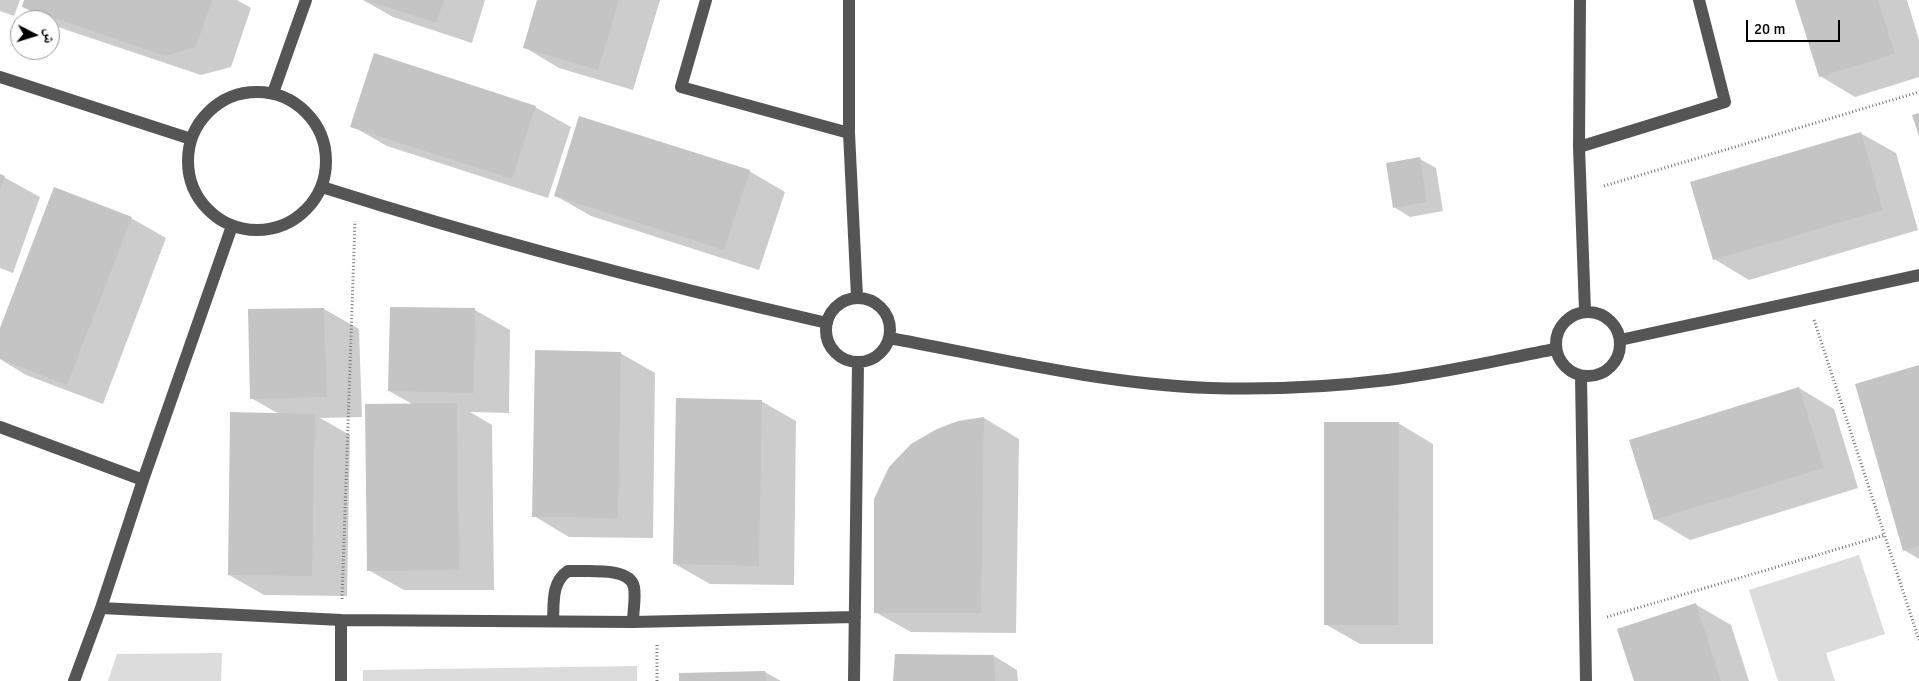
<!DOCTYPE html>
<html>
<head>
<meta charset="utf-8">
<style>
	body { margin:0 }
	#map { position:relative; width:1919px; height:681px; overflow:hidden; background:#fff; font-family:Signika,"Noto Naskh Arabic",sans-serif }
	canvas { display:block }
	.north { position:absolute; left:10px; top:10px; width:50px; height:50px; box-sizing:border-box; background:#fff; border:1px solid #999; border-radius:50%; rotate:95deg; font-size:14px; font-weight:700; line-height:20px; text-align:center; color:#000 }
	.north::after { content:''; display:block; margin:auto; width:18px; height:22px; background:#000; clip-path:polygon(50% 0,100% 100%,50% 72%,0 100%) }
	.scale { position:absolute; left:1746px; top:20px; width:94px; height:22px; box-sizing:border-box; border:2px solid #000; border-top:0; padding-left:6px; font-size:15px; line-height:18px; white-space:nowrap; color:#000; -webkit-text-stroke:4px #fff; paint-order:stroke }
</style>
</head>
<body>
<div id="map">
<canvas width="1919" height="681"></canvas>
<div class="north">ش</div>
<div class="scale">20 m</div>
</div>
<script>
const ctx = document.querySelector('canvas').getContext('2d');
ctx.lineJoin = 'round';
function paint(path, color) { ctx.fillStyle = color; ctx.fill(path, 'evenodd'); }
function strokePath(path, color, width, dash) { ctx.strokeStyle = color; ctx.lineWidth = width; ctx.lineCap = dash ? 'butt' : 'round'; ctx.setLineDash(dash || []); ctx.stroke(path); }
paint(new Path2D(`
	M1859,555l26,79 -59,19 9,28h-57l-29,-91z
	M222,653l-1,28h-113l9,-27z
	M637,666v15h-274v-11z`), '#dcdcdc');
paint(new Path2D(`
	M0,0h20l-6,16 -14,-5z
	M25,0h212l14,8 -20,59 -30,8 -143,-48 -8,-5v-2h-4l-23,-13z
	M363,0h122l-13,43 -79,-26z
	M538,0h122l-27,90 -74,-22 -35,-21z
	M1797,0h110l12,40v37l-64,20 -35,-21z
	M535,107l36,20 -23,71 -161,-52 -35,-20z
	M1860,133l36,20 22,77 -169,50 -35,-21z
	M1420,159l16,9 7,43 -33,6 -16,-10z
	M749,171l36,21 -26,78 -168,-54 -35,-20z
	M0,175l40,22 -27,76 -13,-5z
	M131,218l35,20 -63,166 -77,-29 -26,-16v-28z
	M324,309l35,20 3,88 -42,1 30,17 -3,161 -83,-1 -35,-20 50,-161 -28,-16z
	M475,310l35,20 -1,83 -39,-1 22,13 2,165h-90l-36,-20 46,-165 -25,-14z
	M620,353l35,20 -2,165 -84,-1 -35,-21z
	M1919,367v192l-15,-9z
	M1799,388l35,21 24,79 -168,52 -35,-21z
	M761,401l35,20 -2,164 -84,-1 -35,-20z
	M984,418l35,21 -3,194 -105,-1 -36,-20z
	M1398,423l35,21v200h-73l-35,-20z
	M1695,604l36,21 18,56h-114z
	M994,656l23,14 1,11h-124z
	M765,672l16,9h-101v-7z`), '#0003');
paint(new Path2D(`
	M24,0h188l-16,47 -31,9 -143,-49z
	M365,0h79l-8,23z
	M537,0h82l-21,70 -75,-22z
	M1795,0h83l17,54 -76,23z
	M374,53l162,53 -24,73 -162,-52z
	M1919,113v23l-7,-21z
	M579,116l171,54 -26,80 -170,-54z
	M1861,132l22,78 -170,50 -23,-78z
	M1420,157l7,45 -34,6 -7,-45z
	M0,174l5,2 -5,14z
	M54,187l78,30 -65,168 -67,-26v-31z
	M390,307l85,1 -1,85 -86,-2z
	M324,308l3,89 -77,2 -2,-90z
	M535,350l86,2 -3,166 -86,-1z
	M1919,365v181l-16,5 -48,-167z
	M1799,387l25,81 -170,52 -25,-80z
	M676,398l86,2 -3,166 -86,-2z
	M457,403l2,167 -92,1 -2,-167z
	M230,412l85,2 -3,162 -84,-1z
	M984,417l-3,196h-107v-114l15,-32 22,-23 26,-15 21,-8z
	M1324,422h75l-1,203h-74z
	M1696,603l25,78h-87l-17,-52z
	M895,654l99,1 1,26h-102z
	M765,671l1,10h-87v-8z`), '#c4c4c4');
strokePath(new Path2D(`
	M1604,186l315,-94
	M1814,320l105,320
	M342,599l13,-378
	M1607,617l278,-82
	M657,681v-37`), '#777', 3, [1, 2.5]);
strokePath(new Path2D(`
	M706,0l-25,87 168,46
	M849,0v133l8,164
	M1580,0l-1,147 6,164
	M0,77l191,62
	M188 161a69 69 0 1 1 138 0a69 69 0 1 1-138 0Z
	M273,93l33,-93
	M1579,147l146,-45 -26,-102
	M322,187c166,53 334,97 505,136
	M826 330a32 32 0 1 1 64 0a32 32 0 1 1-64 0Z
	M1556 344a32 32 0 1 1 64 0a32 32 0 1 1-64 0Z
	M890,338c106,20 212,46 320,50 59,2 119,-1 178,-8 56,-7 111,-20 167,-31
	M1620,340l299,-65
	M1581,376l5,305
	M0,427l143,53
	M101,608l240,12 292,2 222,-5
	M553,621c1,-17 -2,-39 15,-50 17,1 62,-5 66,16 2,11 -1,24 -1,35
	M74,681l27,-73 42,-128 89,-254
	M341,681v-61
	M854,681l4,-318`), '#555', 12);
</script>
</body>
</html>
